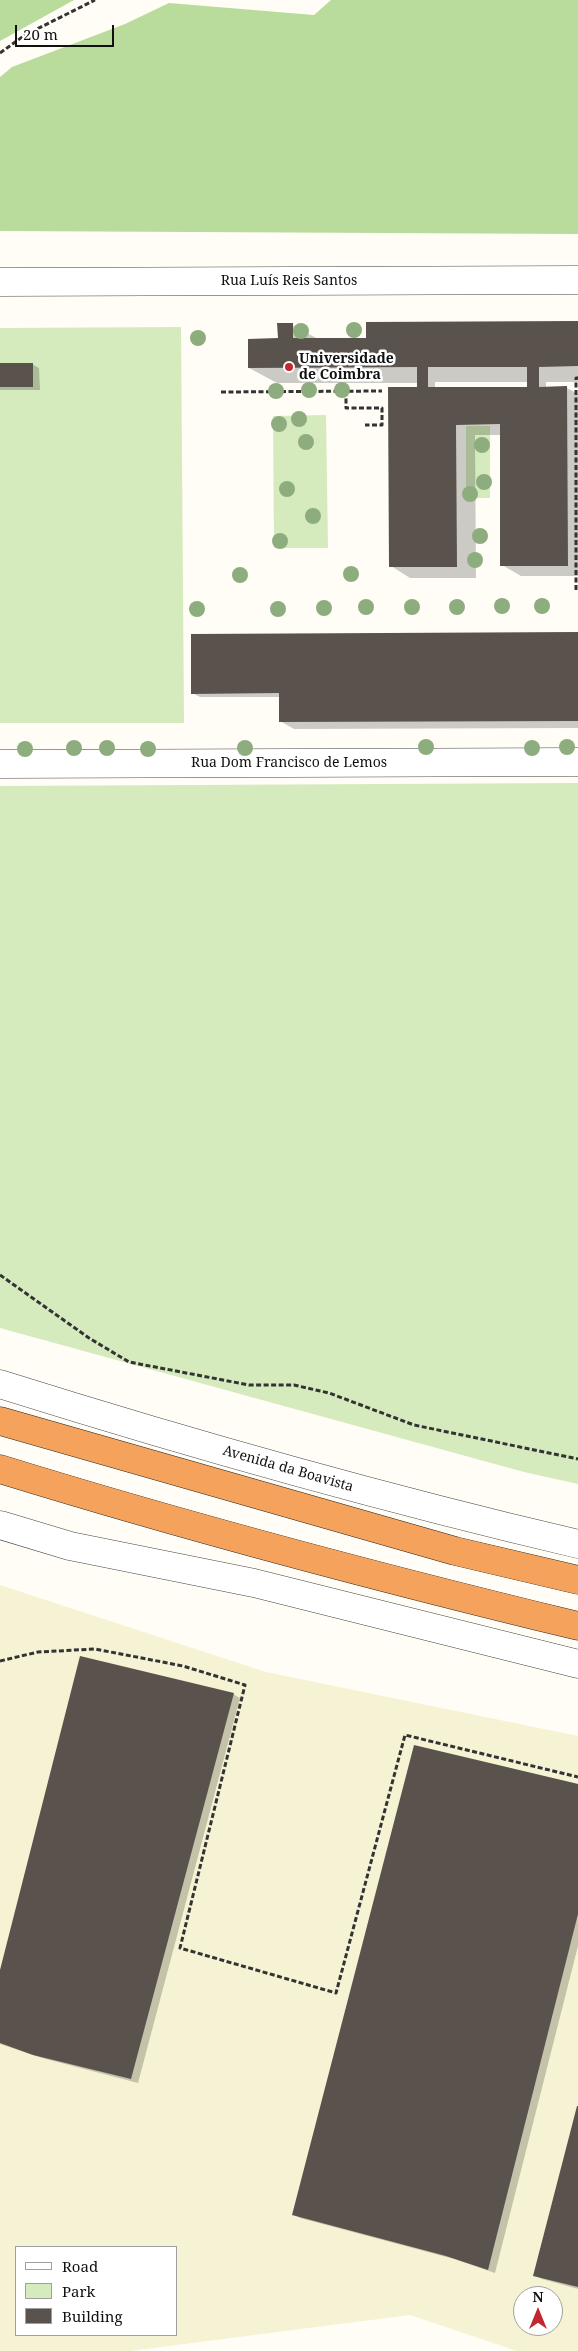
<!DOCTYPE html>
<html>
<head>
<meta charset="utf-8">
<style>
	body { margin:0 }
	#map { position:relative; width:578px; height:2351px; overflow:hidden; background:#fffdf5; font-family:"Noto Serif",serif }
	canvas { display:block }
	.legend { position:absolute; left:15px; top:2246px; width:162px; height:90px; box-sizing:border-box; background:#fff; border:1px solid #a0a0a0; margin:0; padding:6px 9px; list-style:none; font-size:15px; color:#111 }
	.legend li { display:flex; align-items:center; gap:10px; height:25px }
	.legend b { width:25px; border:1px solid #a0a0a0 }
	.north { position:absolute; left:513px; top:2286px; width:50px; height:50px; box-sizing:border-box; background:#fff; border:1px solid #a0a0a0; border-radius:50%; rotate:0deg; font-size:14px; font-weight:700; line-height:20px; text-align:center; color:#111 }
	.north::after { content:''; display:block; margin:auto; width:18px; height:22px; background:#c4262e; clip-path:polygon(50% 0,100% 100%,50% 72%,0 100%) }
	.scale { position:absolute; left:15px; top:25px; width:99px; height:22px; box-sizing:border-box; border:2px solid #111; border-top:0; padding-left:6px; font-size:15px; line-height:18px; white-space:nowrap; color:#111; -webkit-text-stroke:4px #fff; paint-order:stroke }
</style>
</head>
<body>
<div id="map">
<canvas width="578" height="2351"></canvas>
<ul class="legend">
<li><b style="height:6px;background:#fff"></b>Road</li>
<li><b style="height:14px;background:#d5ebbd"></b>Park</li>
<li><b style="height:14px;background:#5a524d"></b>Building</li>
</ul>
<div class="north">N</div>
<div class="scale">20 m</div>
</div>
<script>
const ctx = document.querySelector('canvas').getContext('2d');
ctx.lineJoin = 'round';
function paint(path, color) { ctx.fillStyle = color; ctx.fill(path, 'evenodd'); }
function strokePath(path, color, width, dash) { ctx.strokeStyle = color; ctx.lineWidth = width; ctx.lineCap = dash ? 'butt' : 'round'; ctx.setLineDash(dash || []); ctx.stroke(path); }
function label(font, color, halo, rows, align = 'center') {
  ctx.font = font + ' "Noto Serif",serif'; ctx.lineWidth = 5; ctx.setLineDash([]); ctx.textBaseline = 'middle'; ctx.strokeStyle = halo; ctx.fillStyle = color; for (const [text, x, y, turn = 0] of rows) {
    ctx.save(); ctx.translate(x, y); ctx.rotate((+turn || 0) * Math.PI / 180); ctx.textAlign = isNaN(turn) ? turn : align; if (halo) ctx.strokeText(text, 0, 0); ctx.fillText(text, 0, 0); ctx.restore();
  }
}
paint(new Path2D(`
	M0,1585l266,87 312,64v615h-61l-107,-36 -280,36h-130zM16,2247h160v88h-160zM523,2296h30v30h-30z`), '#f6f3d4');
paint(new Path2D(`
	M181,327l3,396h-184v-395z
	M326,415l2,133h-54l-1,-132z
	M466,426h24v72h-24z
	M578,783v701l-54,-12 -524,-144v-542z`), '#d5ebbd');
paint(new Path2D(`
	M0,0h74l-74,41z
	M331,0h247v234l-578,-3v-154l12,-10 113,-43 44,-21 145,12z`), '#b9dc9c');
paint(new Path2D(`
	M578,322v60h-32v6h21l11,6v182h-57l-19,-11 -1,-130h-26l1,143h-66l-19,-12 27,-183h-141l-28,-15 43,-43 26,14h50zM435,382h94v6h-94z
	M0,364h32l7,4 1,22h-40z
	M578,633v95l-284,1 -14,-8v-24h-80l-8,-4z
	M233,1694l7,4 -102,385 -96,-25 -42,-14v-69z
	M415,1746l163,38v162l-83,327 -41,-14 -154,-41 -7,-4z
	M578,2108v181l-36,-10 -8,-4z`), '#0003');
paint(new Path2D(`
	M578,321v45l-39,1v20l28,-1 1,180h-68v-142l-44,1 1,142h-68l-1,-180h29v-20l-169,1v-29l30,-1 -1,-15h16v15h73v-16zM428,367h99v20h-99z
	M0,363h33v24h-33z
	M578,632v89l-299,1v-29l-88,1v-60z
	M80,1656l154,37 -103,386 -98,-24 -33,-12v-73z
	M414,1745l164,39v130l-90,356 -42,-14 -154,-41z
	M577,2106h1v181l-45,-11z`), '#5a524d');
const minor = new Path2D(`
	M0,282l578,-2
	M0,764l578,-2
	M0,1384c191,60 383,114 578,160
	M0,1525l70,21 184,37 324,81`);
const highway = new Path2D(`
	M0,1421l455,130 123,29
	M0,1469c191,59 384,110 578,157`);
strokePath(minor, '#444', 29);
strokePath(highway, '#222', 29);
strokePath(new Path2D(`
	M0,53l25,-18 70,-35
	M346,391v17h36v17h-17
	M221,392l161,-1
	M576,590v-212h2
	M0,1275l89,63 40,24 120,23h45l35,8 85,32 164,34
	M0,1661l38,-9 57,-3 88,17 62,19 -65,263 156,45 69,-258 173,42`), '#333', 3, [5, 2.5]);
strokePath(minor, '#fff', 28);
strokePath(highway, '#f5a25d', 28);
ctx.fillStyle = '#8dad7f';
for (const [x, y] of [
	[354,330],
	[301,331],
	[198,338],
	[309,390],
	[342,390],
	[276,391],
	[299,419],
	[279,424],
	[306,442],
	[482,445],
	[484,482],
	[287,489],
	[470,494],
	[313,516],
	[480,536],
	[280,541],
	[475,560],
	[351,574],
	[240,575],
	[502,606],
	[542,606],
	[366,607],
	[412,607],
	[457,607],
	[324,608],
	[197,609],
	[278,609],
	[426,747],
	[567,747],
	[74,748],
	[107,748],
	[245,748],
	[532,748],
	[25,749],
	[148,749]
]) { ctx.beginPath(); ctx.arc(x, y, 8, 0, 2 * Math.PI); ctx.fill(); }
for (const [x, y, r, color] of [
	[289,367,5,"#c4262e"]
]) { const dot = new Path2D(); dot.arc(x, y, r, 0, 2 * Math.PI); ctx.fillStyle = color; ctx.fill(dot); strokePath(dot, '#fff', 2); }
label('14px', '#111', '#fff', [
	["Rua Luís Reis Santos",289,281],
	["Rua Dom Francisco de Lemos",289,763],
	["Avenida da Boavista",288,1469,16]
]);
label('bold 14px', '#111', '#fff', [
	["Universidade",299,359],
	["de Coimbra",299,375]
], 'left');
</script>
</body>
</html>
